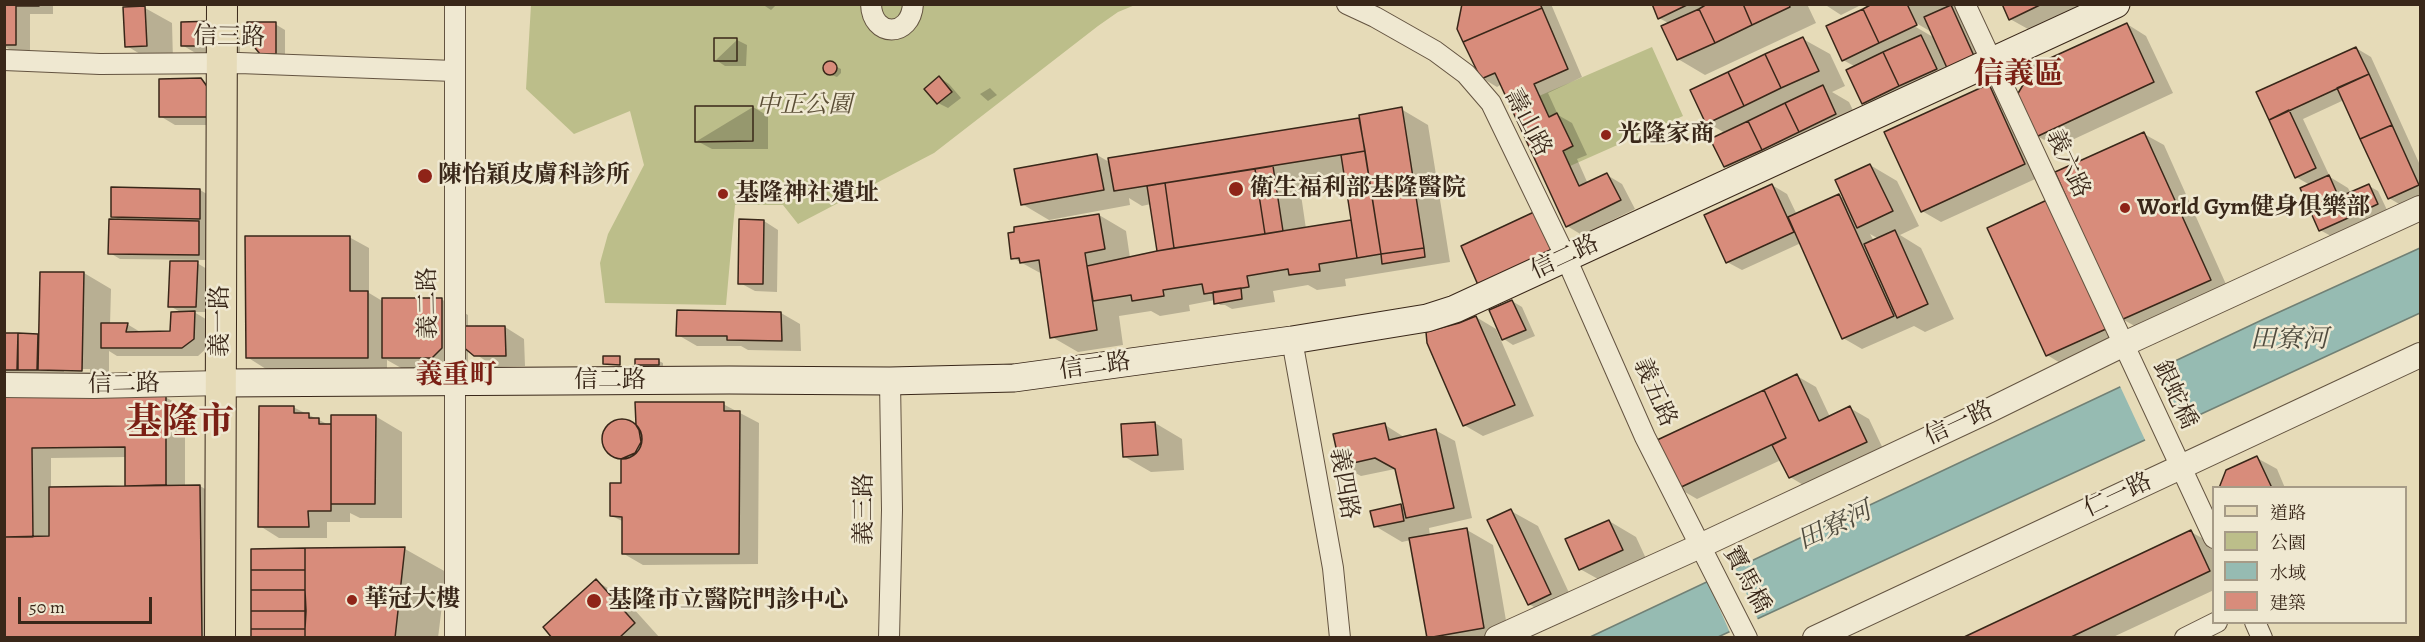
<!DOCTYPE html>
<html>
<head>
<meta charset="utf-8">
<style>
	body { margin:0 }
	#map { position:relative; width:2425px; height:642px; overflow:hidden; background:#e6dbb8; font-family:Alegreya,"Noto Serif TC",serif }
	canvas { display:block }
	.frame { position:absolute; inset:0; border:6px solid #392719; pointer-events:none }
	.legend { position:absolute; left:2212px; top:486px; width:195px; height:138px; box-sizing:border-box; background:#efe8d1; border:2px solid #a69b87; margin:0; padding:8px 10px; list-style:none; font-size:18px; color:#392719 }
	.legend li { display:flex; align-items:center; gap:12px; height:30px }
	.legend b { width:30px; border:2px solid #a69b87 }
	.scale { position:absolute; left:18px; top:597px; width:134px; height:27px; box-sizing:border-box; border:3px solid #392719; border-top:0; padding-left:8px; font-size:18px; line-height:21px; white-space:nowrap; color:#392719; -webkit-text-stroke:4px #efe8d1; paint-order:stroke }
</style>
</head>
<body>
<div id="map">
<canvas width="2425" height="642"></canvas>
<div class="frame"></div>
<ul class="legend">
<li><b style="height:8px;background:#e6dbb8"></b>道路</li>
<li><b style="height:16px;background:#bcbe8a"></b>公園</li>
<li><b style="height:16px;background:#96bbb2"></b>水域</li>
<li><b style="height:16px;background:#d88c7b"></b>建築</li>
</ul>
<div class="scale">50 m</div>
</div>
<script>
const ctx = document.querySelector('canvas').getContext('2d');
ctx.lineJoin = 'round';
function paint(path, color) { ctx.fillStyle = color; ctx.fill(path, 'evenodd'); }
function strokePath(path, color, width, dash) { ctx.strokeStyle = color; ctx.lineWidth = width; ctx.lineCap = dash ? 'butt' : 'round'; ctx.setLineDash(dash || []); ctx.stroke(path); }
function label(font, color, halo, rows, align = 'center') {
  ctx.font = font + ' Alegreya,"Noto Serif TC",serif'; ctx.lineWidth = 5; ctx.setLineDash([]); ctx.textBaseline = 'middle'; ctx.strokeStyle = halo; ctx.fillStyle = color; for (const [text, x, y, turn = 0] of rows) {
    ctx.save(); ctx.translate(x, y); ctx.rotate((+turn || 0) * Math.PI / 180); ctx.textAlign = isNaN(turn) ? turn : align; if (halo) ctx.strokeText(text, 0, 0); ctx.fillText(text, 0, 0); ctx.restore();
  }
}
paint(new Path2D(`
	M531,5h604l-17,7 -20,14 -164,127 -136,71 -15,-19h-48l-9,100 -121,-2 -5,-40 8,-29 36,-69 -14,-54 -56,23 -48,-45z
	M1652,47l31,69 -113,50 -31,-70z`), '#bcbe8a');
const water = new Path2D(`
	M2420,248v65l-702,324 -130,1 676,-319z`);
paint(water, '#96bbb2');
strokePath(water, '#718075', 1.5);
paint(new Path2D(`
	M2155,367l27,58 -36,17 -27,-58z
	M1734,566l25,56 -28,13 -24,-55z`), '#e6dbb8');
paint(new Path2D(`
	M4,4h49v10h-23v39h-14l-12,-7z
	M762,4h15l-6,6z
	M1464,4h87l31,73 -34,16 10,22 14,8 15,32 -10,4 11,25 19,-9 15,9 13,25 -53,26 -15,-9 -65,-142 -5,3 -15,-9z
	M1653,4h154l9,19 -111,52 -27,-16 -15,-32 7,-3 -11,-6z
	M1824,4h39l-22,11z
	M1876,4h93l31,67 -110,48 -27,-16 -7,-36 -13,-7zM1911,20l22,13v4l-24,-14z
	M2003,4h97l-63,30 -27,-15z
	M145,8l27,15 1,38 -20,1 -26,-16z
	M213,23l27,15v17l-31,6 -27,-16z
	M275,24l10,6v28h-14l-10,-6z
	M2127,24l19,12 27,57 -116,54 -20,-11z
	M1803,39l27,15 15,32 -13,6 17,10 13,27 -110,53 -27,-16v-33l-17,-10z
	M737,40l10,5 -1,21h-21l-9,-6z
	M2356,48l15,9 49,108v34l-16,8 -15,-9 -45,-98 -41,19 27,58 18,11 3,6 18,-8 9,5 9,19 -24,11 3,8 -26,12 -20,-11 -10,-45 -14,-8 -38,-84z
	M829,63l12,6v4l-4,4 -8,-3 -4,-4z
	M940,78l9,6 12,14 -13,10 -10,-5z
	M201,80l15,9 9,36h-50l-15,-9z
	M1989,86l19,11 36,78 -103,47 -19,-11z
	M990,88l7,7 -9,6 -8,-7z
	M753,107l15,9v33h-56l-15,-8z
	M1401,109l27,16 22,137 -105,17 1,7 -29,4 -9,-5 -35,6 2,11 -7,1 -36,6 -7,-4h-5l-5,-5 -26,5 1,6 -30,5 -9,-5 -32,5 4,29 -45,7 -26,-15 -10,-63 -29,-16 86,-43 27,16 4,27 29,-6 -8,-48 -9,2 -13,-8 1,7 -81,15 -27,-16 75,-49 14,8 -1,-3 251,-41zM1345,173l8,48 -47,8 -7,-48z
	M2144,134l20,11 65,146 -87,39 -20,-11z
	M1870,165l27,16 22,45 -19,9 21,13 33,71 -29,13 -11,-6 -52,23 -19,-11 -42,-95 -59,27 -15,-8 45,-77 15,9 10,21 42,-19 6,3zM1870,234l9,5 -5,2z
	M113,189l87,1 34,20 -26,50 -88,-1 -10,-6 11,-32 -9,-5z
	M764,221l14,9 -1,62 -22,-1 -15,-8z
	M1989,228l135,112 -57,27 -20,-12z
	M349,237l20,11v45l15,9 57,-3 27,16v13l37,-1 19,12 1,27 -30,1 -27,-18v15l-9,9h-49l-23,-13v8l-121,1 -19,-12z
	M197,263l10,6 -1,43h-12l15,9 -1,26 -10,9h-81l-8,-5v34l-105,-11v-39l36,2 44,-64 27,16 -1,36 17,-1 15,9h29l11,-20 -12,-7zM64,369h26v3h-26z
	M1512,301l10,6 13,29 -22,9 -9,-6z
	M781,313l19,11 1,27 -53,-1 -7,-4h-44l-19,-11z
	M1476,317l20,12 38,87 -51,20 -19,-11 -4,-100z
	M659,361l4,2v4h-22l-5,-3z
	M1797,376l19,11 14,30 20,-9 19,11 16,34 -75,36 -20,-12 -9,-17 -84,39 -19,-11z
	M165,397l20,11v79l15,-1 19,11 2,141h-217v-240zM126,457v30l-75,1v-30z
	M723,404l36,19 -1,141 -115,1 -19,-11v-32l-12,-6 11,-31v-27l-12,-4 -7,-9 2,-15 8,-8 11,-1 12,6z
	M293,407l36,18 46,-9 27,16v86h-42l-10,-5v9h-23v16h-48l-19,-12z
	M1155,423l27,16 2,31 -33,2 -26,-15 -2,-31z
	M1385,425l19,12 31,-7 20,11 17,77 -43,10 1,8 37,-6 26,15 16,93 -81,-1 -17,-97 -9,2 -27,-16 26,-20 5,3 -11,-40 -34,7 -20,-11z
	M2257,458l20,11 8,19h-64z
	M1511,511l27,15 39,84 -21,10 -27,-16z
	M1609,521l27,16 13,28 -42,19 -27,-15z
	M2191,532l20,11 3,6v41l-103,48h-145z
	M405,549l41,23 -8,66h-185l-1,-88z
	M596,581l27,16 37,41h-106z`), '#0003');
const building = new Path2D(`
	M4,4h35v2h-23v39h-12z
	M1462,4h78l2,4 -79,34 -6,-13z
	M1652,4h37l-31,15z
	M1707,4h36l9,21 -37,18 -16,-34z
	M1743,4h46l1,3 -38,18z
	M1872,4h35l10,21 -38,18 -16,-34z
	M2002,4h40l-33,16z
	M1951,5l23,51 -27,12 -23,-51z
	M145,6l2,40 -22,1 -2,-40z
	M1542,8l26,61 -34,15 15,33 8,-4 16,33 -10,5 16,35 28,-13 14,27 -55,27 -71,-154 -14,6 -18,-37z
	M1699,9l16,34 -38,17 -16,-34z
	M1863,9l16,34 -37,18 -16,-35z
	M214,21v18l-7,7h-26v-24z
	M247,22h29v32h-16l-13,-16z
	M2127,23l27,59 -118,55 -19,-42 18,-30z
	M1921,35l16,34 -38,17 -16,-34z
	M1803,37l16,34 -38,17 -16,-34z
	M714,38h23v23h-23z
	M714,38h23v23h-23z
	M2356,47l13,27 -100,46 -13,-28z
	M1883,52l16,34 -37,18 -16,-34z
	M1765,54l16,34 -37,18 -16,-34z
	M823 68a7 7 0 1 1 14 0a7 7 0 1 1-14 0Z
	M1728,72l16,34 -38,18 -16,-34z
	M2369,74l23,51 -32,14 -23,-51z
	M939,76l13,16 -15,12 -13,-15z
	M201,78l10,14v25h-52v-38z
	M1989,84l36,80 -104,48 -37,-80z
	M1823,85l13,29 -37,18 -14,-29z
	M1785,103l14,29 -37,18 -14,-29z
	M695,106h58v35l-58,1z
	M695,106h58v35l-58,1z
	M1402,107l22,141 -43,6 -22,-139z
	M2289,110l27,58 -21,10 -26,-58z
	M1359,118l6,33 -251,40 -6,-33z
	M1748,121l14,29 -38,17 -14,-28z
	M2392,125l27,60 -31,14 -28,-60z
	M2144,132l67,148 -90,40 -66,-148z
	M1365,151l16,103 -24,4 -16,-103z
	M1097,154l7,36 -83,15 -7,-36z
	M1870,164l23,47 -36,17 -22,-48z
	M1273,166l10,65 -18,3 -10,-65z
	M1255,169l10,65 -91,14 -9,-65z
	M2329,175l19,43 -29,13 -19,-43z
	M1165,183l9,65 -17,3 -10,-65z
	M1772,184l22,48 -68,31 -22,-48z
	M2369,184l9,20 -30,14 -9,-21z
	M111,187l89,2v30l-89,-2z
	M1839,194l55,122 -52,23 -54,-122z
	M2047,200l59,129 -60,27 -59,-128z
	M1534,212l18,40 -74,33 -17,-39z
	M1099,214l6,35 -20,4 12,77 -47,8 -11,-78 -19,3 -1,-5 -8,1 -3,-26 6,-1v-5z
	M109,219l90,2v34l-91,-1z
	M739,219l25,1 -1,64h-25z
	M1351,220l6,38 -38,6 1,7 -31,4 -1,-6 -41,7 2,11 -45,7 -2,-10 -39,6 1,6 -32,5 -1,-6 -38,6 -6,-35 70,-15z
	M1895,230l33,74 -31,14 -33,-74z
	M245,236h105v55h18v67h-122z
	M1424,248l1,9 -43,7 -1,-10z
	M170,261h28l-2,46h-28z
	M40,272h44l-2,99 -44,-1z
	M1241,288l1,11 -28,5 -1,-12z
	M382,298h60v50l-10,10h-50z
	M1512,300l14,30 -24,10 -13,-30z
	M677,310l104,2 1,29 -55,-1v-4h-51z
	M195,311l-1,28 -12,9h-81v-25h27l-2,9 44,-1 1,-19z
	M1476,316l39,89 -52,21 -36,-83 -1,-11 33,-9z
	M462,326h43l1,30h-32l-12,-10z
	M4,333h14l-1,37h-13z
	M18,333l20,1 -1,36h-19z
	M603,356h17v9l-17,-1z
	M635,359h24v6h-24z
	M1797,374l22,47 31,-15 17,36 -78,36 -17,-33 14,-7 -22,-48z
	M1764,390l22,48 -109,51 -22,-48z
	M166,395v90l-41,1v-39l-93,1 1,89h-29v-140z
	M635,402h89v9h16l-1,143h-117v-37l-12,-1v-33h11v-24l14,-6 6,-11 -2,-12 -3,-5z
	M259,406h35v7h15v5h10v6h12v87h-23l1,16h-51z
	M331,415h45l-1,89h-44z
	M602 439a20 20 0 1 1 40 0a20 20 0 1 1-40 0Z
	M1155,422l3,33 -35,2 -2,-33z
	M1385,423l4,17 47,-11 18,79 -48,10 -11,-49 -20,-11 -35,8 -7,-32z
	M2257,456l15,32h-53l7,-18z
	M200,485l2,152 -198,1v-101l45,-1v-49z
	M1401,504l3,17 -30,6 -4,-16z
	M1511,509l40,85 -23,11 -41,-85z
	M1609,520l14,30 -44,20 -14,-31z
	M1467,528l17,100 -57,10 -18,-100z
	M2191,530l19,41 -141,67h-107z
	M405,547l-10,91h-90v-90z
	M305,548v22h-54v-21z
	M251,570h54v20h-54z
	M596,579l39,44 -16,15h-67l-9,-11z
	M251,590h54l1,21h-55z
	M251,611h55l-1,18h-54z
	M251,629h54v9h-54z`);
paint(building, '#d88c7b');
strokePath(building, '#392719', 1.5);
const minor = new Path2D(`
	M455,4v634
	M871,4c1,34 40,34 42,0
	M1347,4l28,13 60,34 31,23 25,29 75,155 79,179 102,201
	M1965,4l249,534
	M4,60l96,4 139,-1 215,8
	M1292,340l41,228 7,70
	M2255,622l7,16
	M889,638l3,-128 -2,-129
	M2185,638l32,-16`);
const tertiary = new Path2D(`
	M4,385l90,1 127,-3
	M1497,638l203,-92 288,-135 134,-66 298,-137
	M1815,638l605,-283`);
const secondary = new Path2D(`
	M221,383l508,-3 161,1 124,-3 278,-38 135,-22 28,-9 661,-305`);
const primary = new Path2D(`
	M220,638l2,-634`);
strokePath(minor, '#645441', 22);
strokePath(tertiary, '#645441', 26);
strokePath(secondary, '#392719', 29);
strokePath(primary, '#392719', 32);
strokePath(minor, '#efe8d1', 20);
strokePath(tertiary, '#efe8d1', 24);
strokePath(secondary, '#efe8d1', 27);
strokePath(primary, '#e6dbb8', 30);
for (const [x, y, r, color] of [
	[1606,135,6,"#8f2418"],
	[425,176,8,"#8f2418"],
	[1236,189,8,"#8f2418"],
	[723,194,6,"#8f2418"],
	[2125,208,6,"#8f2418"],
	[352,600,6,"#8f2418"],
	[594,601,8,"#8f2418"]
]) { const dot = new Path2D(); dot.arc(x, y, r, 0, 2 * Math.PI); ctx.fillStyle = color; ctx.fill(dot); strokePath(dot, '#efe8d1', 2); }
label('24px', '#392719', '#efe8d1', [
	["信三路",229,38,1],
	["壽山路",1527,123,62],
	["義六路",2067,164,65],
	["信二路",1565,258,-25],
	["義二路",429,303,-91],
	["義一路",221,321,-90],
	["信二路",1095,367,-8],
	["信二路",610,381],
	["信二路",124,385,-1],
	["義五路",1654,393,66],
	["銀蛇橋",2174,395,65],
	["信一路",1959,424,-25],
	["義四路",1343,484,80],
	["仁一路",2118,496,-25],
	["義三路",865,509,-90],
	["寶馬橋",1746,580,62]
]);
label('italic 24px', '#5a4d35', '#efe8d1', [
	["中正公園",804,106]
]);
label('bold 24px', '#392719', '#efe8d1', [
	["光隆家商",1618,135],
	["陳怡穎皮膚科診所",438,176],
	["衛生福利部基隆醫院",1250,189],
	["基隆神社遺址",735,194],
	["World Gym健身俱樂部",2137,208],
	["華冠大樓",364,600],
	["基隆市立醫院門診中心",608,601]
], 'left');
label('italic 26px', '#504c3f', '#efe8d1', [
	["田寮河",2289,341],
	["田寮河",1835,527,-25]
]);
label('bold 27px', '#7a1f14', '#efe8d1', [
	["義重町",456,376]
]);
label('bold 30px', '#7a1f14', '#efe8d1', [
	["信義區",2019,76]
]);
label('bold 36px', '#7a1f14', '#efe8d1', [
	["基隆市",180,424]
]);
</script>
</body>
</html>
